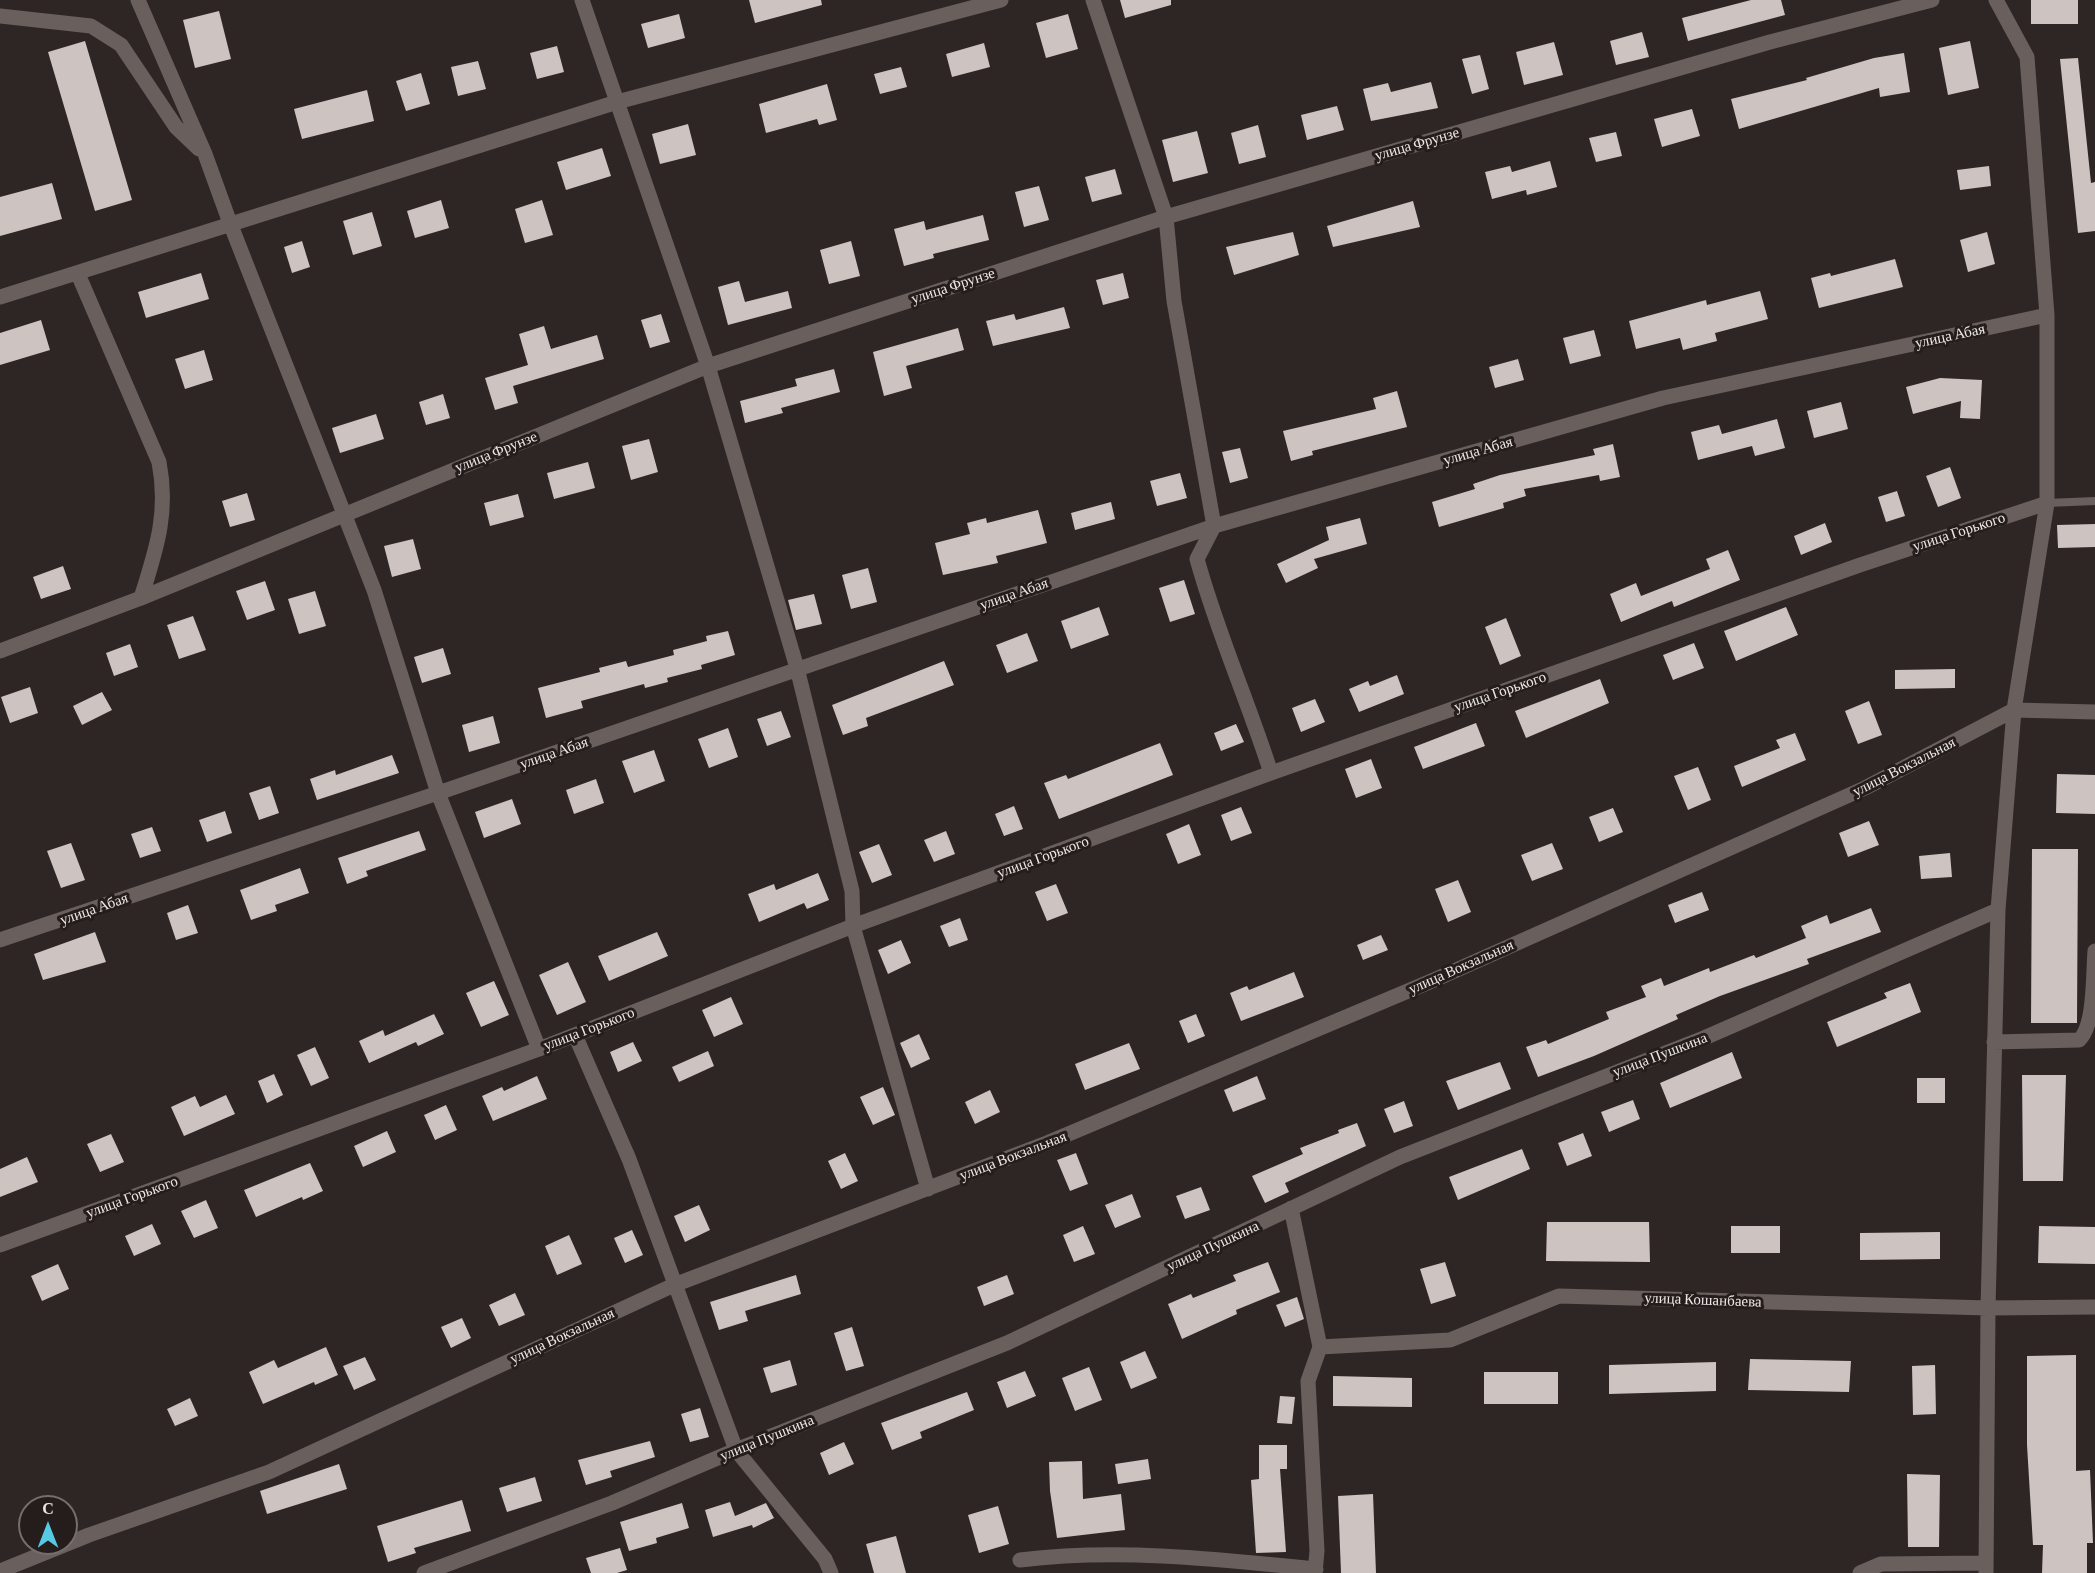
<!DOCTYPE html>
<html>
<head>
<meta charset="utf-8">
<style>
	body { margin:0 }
	#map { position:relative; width:2095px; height:1573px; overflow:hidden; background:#2e2625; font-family:"Crimson Pro",serif }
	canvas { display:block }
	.north { position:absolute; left:18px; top:1495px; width:60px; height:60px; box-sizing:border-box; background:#241d1b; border:2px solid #746e6c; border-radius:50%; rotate:0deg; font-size:16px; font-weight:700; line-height:24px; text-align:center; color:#ece7e6 }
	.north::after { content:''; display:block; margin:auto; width:21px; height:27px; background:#58c9e4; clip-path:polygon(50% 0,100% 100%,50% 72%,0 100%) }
</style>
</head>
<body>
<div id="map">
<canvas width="2095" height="1573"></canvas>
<div class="north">С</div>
</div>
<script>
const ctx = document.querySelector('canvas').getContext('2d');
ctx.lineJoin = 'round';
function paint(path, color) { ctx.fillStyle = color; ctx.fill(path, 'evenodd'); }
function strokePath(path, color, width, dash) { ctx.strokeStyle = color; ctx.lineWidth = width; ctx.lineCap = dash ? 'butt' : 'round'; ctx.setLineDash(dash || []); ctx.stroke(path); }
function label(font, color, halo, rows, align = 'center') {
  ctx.font = font + ' "Crimson Pro",serif'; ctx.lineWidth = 6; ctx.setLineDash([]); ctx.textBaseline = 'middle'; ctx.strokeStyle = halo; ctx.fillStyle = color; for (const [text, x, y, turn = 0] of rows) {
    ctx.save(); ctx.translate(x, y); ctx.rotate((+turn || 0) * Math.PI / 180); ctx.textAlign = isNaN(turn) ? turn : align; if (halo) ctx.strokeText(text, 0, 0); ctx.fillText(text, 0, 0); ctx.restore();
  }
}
paint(new Path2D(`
	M749,0h72l1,5 -67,18z
	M1120,0h51v5l-46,13z
	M1751,0h30l4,15 -97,26 -6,-23z
	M2031,0h47v24h-47z
	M219,11l12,48 -36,9 -12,-48z
	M679,14l6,24 -37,10 -7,-24z
	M1068,14l10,35 -32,9 -10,-35z
	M1642,32l7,25 -33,8 -6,-24z
	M85,41l47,159 -37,11 -47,-159z
	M1970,41l9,47 -31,7 -9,-47z
	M1554,42l9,33 -39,10 -8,-33z
	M984,43l6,24 -38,10 -6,-23z
	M557,46l7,26 -27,7 -7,-26z
	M1904,53l6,39 -30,5 -1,-9 -140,41 -8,-30 76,-19 -1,-2 68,-20z
	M1480,55l9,34 -17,5 -10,-35z
	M2078,58l13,125 4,-1v49l-17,2 -18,-174z
	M478,61l8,28 -28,7 -7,-29z
	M901,67l6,20 -27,7 -6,-20z
	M421,73l9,31 -24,7 -10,-30z
	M1431,82l7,26 -67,13 -8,-32 25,-6 3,9z
	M827,84l10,36 -18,5 -2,-6 -51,14 -7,-29z
	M367,90l7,31 -72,18 -8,-30z
	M1337,106l7,24 -37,10 -6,-25z
	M1692,109l8,27 -38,11 -8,-28z
	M688,124l8,31 -36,9 -8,-30z
	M1258,125l8,32 -27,7 -8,-31z
	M1197,131l11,42 -35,9 -11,-42z
	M1616,132l6,24 -26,6 -7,-24z
	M602,148l9,28 -45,14 -9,-28z
	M1550,161l7,26 -30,8 -1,-5 -34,9 -7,-27 25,-6 2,6z
	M1989,166l2,20 -31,4 -3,-20z
	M1115,169l7,25 -30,8 -7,-25z
	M52,183l10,36 -62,17v-39z
	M1039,186l10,34 -25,7 -9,-35z
	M441,200l8,28 -34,10 -8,-27z
	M542,200l11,35 -28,8 -10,-34z
	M1413,201l7,26 -87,20 -6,-21z
	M372,212l10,34 -29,9 -10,-34z
	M983,215l6,25 -56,14 1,4 -30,8 -10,-37 30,-8 2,9z
	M1293,232l6,23 -65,20 -8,-28z
	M1987,232l8,32 -27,8 -8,-32z
	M302,241l8,26 -18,6 -8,-26z
	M851,241l9,35 -31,8 -9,-34z
	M1895,259l8,28 -84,21 -8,-30 19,-5 1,3z
	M201,273l8,26 -63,19 -8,-26z
	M1123,273l6,25 -26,7 -7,-25z
	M739,281l6,21 43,-11 4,17 -64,17 -10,-38z
	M1760,291l8,28 -53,14 2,8 -34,9 -3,-12 -44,11 -7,-28 77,-21 1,5z
	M1064,307l6,21 -77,18 -7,-25 28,-7 2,6z
	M661,314l9,28 -20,6 -9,-28z
	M41,320l9,30 -50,15v-32z
	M544,326l7,23 46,-14 7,24 -91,27 5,17 -23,7 -10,-32 43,-13 -9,-31z
	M958,328l6,22 -58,16 6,22 -28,8 -11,-44z
	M1594,330l7,26 -31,8 -7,-26z
	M204,350l9,30 -28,9 -10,-30z
	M1518,359l6,21 -29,8 -6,-21z
	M834,369l6,23 -59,16 2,5 -38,10 -5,-22 57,-15 -2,-7z
	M1940,378l42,2 -2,39 -20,-1 1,-17 -48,13 -7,-27z
	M1397,391l10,36 -95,24 1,4 -22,6 -8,-30 93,-22 -3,-11z
	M443,394l7,24 -24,7 -7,-23z
	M1841,402l7,27 -34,9 -7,-27z
	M376,414l8,25 -44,14 -8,-25z
	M1777,419l8,29 -30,8 -3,-10 -54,14 -7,-28 28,-7 3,9z
	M649,439l9,33 -27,8 -9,-34z
	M1613,444l7,33 -20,4 -1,-6 -75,14 2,7 -23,7 1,5 -65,19 -7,-25 43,-13 -2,-5 27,-9 95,-20 -2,-6z
	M1240,448l8,30 -18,5 -8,-31z
	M588,462l7,26 -41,11 -7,-26z
	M1950,467l11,31 -23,9 -12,-31z
	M1180,473l7,25 -30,8 -7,-25z
	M1897,491l8,25 -19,6 -8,-25z
	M247,493l8,27 -25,7 -8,-26z
	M518,494l6,23 -34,9 -6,-23z
	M1111,502l4,17 -40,11 -4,-17z
	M1038,510l9,33 -51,13 2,7 -55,12 -8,-32 35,-9 -3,-11 19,-5 1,5z
	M1360,518l7,26 -53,15 4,9 -32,15 -9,-19 52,-24 -3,-13z
	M1825,523l7,19 -31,13 -7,-19z
	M2095,524v23l-37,1 -1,-23z
	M413,539l8,30 -29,8 -8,-31z
	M1728,550l12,30 -66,27 -2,-6 -51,21 -11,-28 26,-11 5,13 69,-27 -4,-10z
	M63,566l8,23 -30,10 -8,-22z
	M868,568l9,34 -26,7 -9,-34z
	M1184,580l11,34 -25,8 -11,-34z
	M265,581l10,29 -28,10 -11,-29z
	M315,591l11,35 -27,8 -11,-35z
	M814,594l8,30 -26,6 -8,-30z
	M1099,607l10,28 -38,14 -10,-28z
	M1786,607l12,28 -62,26 -12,-30z
	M193,616l13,34 -27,9 -12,-34z
	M1506,618l15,38 -21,9 -15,-38z
	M728,631l7,24 -34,10 1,4 -35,9 1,4 -23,6 -1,-4 -63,17 2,7 -37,10 -8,-30 62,-16 -1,-4 27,-7 2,6 46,-12 -1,-5 34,-9 -1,-5z
	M1027,633l11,28 -31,12 -11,-28z
	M1694,643l10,25 -31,12 -10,-25z
	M130,644l8,23 -24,9 -8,-23z
	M443,648l8,26 -29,9 -8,-26z
	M944,661l10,24 -88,33 2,8 -25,9 -11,-30z
	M1955,669v19l-60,1v-19z
	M1397,675l7,19 -45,18 -10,-23 19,-8 2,5z
	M1600,679l9,24 -83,35 -11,-27z
	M30,687l8,26 -28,10 -9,-26z
	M102,692l10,18 -30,15 -9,-19z
	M1315,699l10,23 -24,10 -9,-24z
	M1869,701l13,34 -24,9 -13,-33z
	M781,711l10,26 -24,9 -10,-27z
	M493,716l7,27 -31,9 -7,-27z
	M1476,723l9,23 -62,23 -9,-22z
	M1236,724l8,18 -23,9 -7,-18z
	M728,728l10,29 -29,11 -11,-29z
	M1795,733l11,27 -64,27 -8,-21 46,-18 -4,-8z
	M1160,743l13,32 -114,44 -15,-36 22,-8 2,4z
	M654,750l11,31 -31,12 -12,-32z
	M392,755l7,18 -82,27 -7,-21 25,-9 1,5z
	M1371,759l11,29 -26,10 -11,-29z
	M1698,767l13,33 -23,10 -14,-34z
	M2057,774l38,1v39l-39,-1z
	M596,779l8,24 -30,11 -8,-24z
	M270,786l9,27 -20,7 -10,-27z
	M512,799l9,25 -37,14 -9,-26z
	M1014,806l9,23 -19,7 -9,-22z
	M1241,807l11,26 -21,8 -10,-26z
	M1613,808l10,24 -24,10 -10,-25z
	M225,811l7,22 -25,9 -8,-22z
	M1869,821l10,24 -31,12 -9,-24z
	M1189,824l12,31 -23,9 -12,-30z
	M152,827l9,24 -21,7 -9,-24z
	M419,831l7,19 -60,21 2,5 -21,8 -9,-26z
	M946,831l9,23 -21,8 -10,-22z
	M71,843l14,37 -24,8 -14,-37z
	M1552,843l11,26 -31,12 -11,-26z
	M879,844l13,31 -20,8 -13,-31z
	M2032,849h46l-1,174h-46z
	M1950,853l2,24 -31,2 -2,-23z
	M300,868l9,25 -34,12 2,6 -26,9 -11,-30z
	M818,873l11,27 -22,9 -3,-6 -45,19 -11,-28 26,-10 2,6z
	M1458,880l13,32 -23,10 -13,-33z
	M1056,884l12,29 -21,8 -12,-29z
	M1702,892l7,18 -34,13 -7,-18z
	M188,905l10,28 -22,7 -9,-27z
	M1871,908l10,24 -74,27 2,5 -89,32 -44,19 2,4 -84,37 -56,21 -12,-30 20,-7 2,4 61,-25 -3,-7 40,-15 -5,-11 20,-8 3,8 45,-18 1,4 44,-17 2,3 50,-20 -5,-12 26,-11 3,9z
	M960,918l8,22 -19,7 -9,-21z
	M95,932l11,30 -63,18 -9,-26z
	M657,932l11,24 -59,25 -11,-25z
	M1381,935l7,15 -25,10 -6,-15z
	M901,940l10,23 -23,11 -10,-24z
	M568,962l18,40 -29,13 -18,-40z
	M1294,972l10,25 -63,24 -11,-28 17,-7 2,4z
	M494,981l15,34 -28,12 -15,-34z
	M1910,983l11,29 -84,35 -10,-25 60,-24 -3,-5z
	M731,997l12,27 -29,13 -12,-27z
	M434,1014l10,20 -26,12 -2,-4 -47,21 -10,-22 24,-11 2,6z
	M1196,1014l9,22 -17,7 -9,-22z
	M919,1034l11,25 -19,9 -11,-25z
	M633,1042l9,19 -24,11 -8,-20z
	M1129,1043l11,26 -55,21 -10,-26z
	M315,1047l14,31 -18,8 -14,-31z
	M708,1051l6,15 -35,16 -7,-15z
	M1732,1052l10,26 -72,30 -10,-25z
	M1500,1062l11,27 -53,21 -12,-29z
	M274,1074l9,21 -16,8 -9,-22z
	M2022,1075h44l-3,106h-40z
	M537,1076l10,23 -54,22 -11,-25 20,-9 2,4z
	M1257,1076l9,23 -33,13 -9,-22z
	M1917,1078h28v25h-28z
	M883,1087l12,28 -22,10 -13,-28z
	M990,1090l10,22 -25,12 -10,-22z
	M226,1095l9,19 -51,22 -13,-29 24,-11 5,11z
	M1633,1100l7,19 -31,13 -8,-20z
	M1404,1101l9,25 -19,7 -10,-24z
	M446,1105l11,25 -22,10 -11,-25z
	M1357,1123l9,23 -81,37 4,9 -24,11 -13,-27 51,-22 -3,-6 39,-15 -1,-3z
	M387,1131l9,21 -33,15 -9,-21z
	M1583,1133l9,23 -25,10 -9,-23z
	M111,1134l13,28 -24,10 -13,-28z
	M1522,1149l8,20 -72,31 -9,-23z
	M845,1153l13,28 -17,8 -13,-28z
	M1076,1153l12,31 -18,7 -13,-31z
	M27,1157l11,25 -38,15v-28z
	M310,1163l13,28 -20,9 -1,-3 -46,20 -12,-27z
	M1201,1187l9,23 -25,9 -9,-23z
	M1132,1194l9,23 -26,11 -10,-23z
	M206,1200l12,28 -24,10 -13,-27z
	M699,1205l11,25 -25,12 -11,-26z
	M1547,1222h102l1,40 -104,-1z
	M152,1224l9,20 -27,12 -9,-20z
	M1083,1226l12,28 -21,8 -11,-27z
	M1731,1226h49v27h-49z
	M2039,1226l56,1v37l-57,-1z
	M632,1230l11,25 -18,8 -11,-25z
	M1940,1232v27l-80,1v-27z
	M569,1235l13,29 -25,11 -12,-29z
	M1268,1262l12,30 -44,18 1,4 -55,25 -14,-35 23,-10 2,4 43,-17 -3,-6z
	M1445,1262l11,34 -25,8 -11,-35z
	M58,1264l11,25 -27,12 -11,-25z
	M796,1275l5,19 -56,17 3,10 -29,9 -9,-28z
	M1007,1275l7,19 -30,12 -7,-19z
	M515,1293l10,22 -26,11 -10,-21z
	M1297,1297l7,22 -19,8 -9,-22z
	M462,1318l9,20 -20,10 -10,-21z
	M852,1327l12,39 -18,5 -12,-38z
	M326,1347l12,28 -23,10 -1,-3 -51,22 -14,-32 25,-12 4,8z
	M1145,1351l12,27 -26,11 -11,-27z
	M2076,1355v116l14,-1 3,73h-6v30h-45l1,-28h-10l-6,-100v-89z
	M365,1357l11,23 -22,10 -11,-24z
	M1750,1359l101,2 -2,31 -101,-2z
	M790,1360l7,25 -26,8 -8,-25z
	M1716,1362v29l-107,3v-29z
	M1935,1365l1,49 -23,1 -1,-49z
	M1089,1367l13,33 -27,11 -13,-33z
	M1025,1371l11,25 -29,12 -10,-26z
	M1484,1372h74v32h-74z
	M1333,1376l79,2v29l-79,-1z
	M967,1392l7,18 -54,22 2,6 -30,12 -11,-27z
	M1280,1396l15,1 -3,27 -15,-1z
	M190,1398l8,18 -23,10 -8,-17z
	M700,1408l9,29 -19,5 -9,-28z
	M650,1441l5,16 -45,14 2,6 -26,8 -8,-25z
	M844,1442l10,22 -25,11 -9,-22z
	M1259,1445h28v24h-7l6,83 -30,1 -5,-73 8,-1z
	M1148,1459l3,20 -33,5 -3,-20z
	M1082,1461l1,38 38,-5 4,36 -68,8 -7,-47 -1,-29z
	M339,1464l8,25 -80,25 -7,-23z
	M1907,1474l33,1 -1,72h-31z
	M535,1477l7,24 -35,11 -8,-24z
	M1373,1494l3,79h-35l-3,-77z
	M462,1500l9,31 -57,17 2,5 -28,9 -11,-36z
	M730,1502l5,14 31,-13 8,15 -21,10 -1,-3 -39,12 -8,-27z
	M682,1503l7,25 -33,10 1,5 -28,8 -9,-29z
	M998,1506l11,38 -30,9 -11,-38z
	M896,1536l10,37h-32l-8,-29z
	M620,1548l7,22 -10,3h-26l-5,-15z`), '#cdc3c1');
strokePath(new Path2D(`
	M2047,503l48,-2`), '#69605e', 8);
strokePath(new Path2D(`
	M138,0l67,154 25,69 144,367 64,203 101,256
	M582,0l126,366 89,302 55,223 1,35 75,263
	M1093,0l73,217 8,84 40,225 -17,33c20,73 51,142 74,214
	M0,16l91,10 30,19 55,82 23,22
	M78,274l81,188c10,51 -3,88 -18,136
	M0,297l617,-195 384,-102
	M0,651l141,-53 567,-232 458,-149 604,-175 162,-42
	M0,940l438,-147 776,-267 449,-128 384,-83
	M575,1035l54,124 107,291 89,109 6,14
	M1994,1042l85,-2c16,-14 14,-65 16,-89
	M1291,1208l29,139 -12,34 9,170 -2,22
	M0,1245l539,-196 314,-123 418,-153 589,-208 187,-62
	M1320,1347l130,-7 109,-44 429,12 107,-1
	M1020,1560c98,-12 197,-1 296,9
	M0,1571l89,-36 180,-63 405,-187 373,-142 387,-163 431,-192 149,-78 81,2
	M424,1573l188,-70 124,-53 271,-107 393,-186 304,-119 294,-128
	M1860,1573l21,-9 105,-1
	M1986,1573l2,-265 10,-398 16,-200 33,-207v-188l-20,-258 -31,-57`), '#69605e', 15);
label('15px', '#ece7e6', '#241d1b', [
	["улица Фрунзе",1417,144,-16],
	["улица Фрунзе",953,286,-18],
	["улица Абая",1950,336,-12],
	["улица Абая",1478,451,-16],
	["улица Фрунзе",496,452,-22],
	["улица Горького",1959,532,-18],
	["улица Абая",1014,594,-19],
	["улица Горького",1500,692,-19],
	["улица Абая",554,753,-19],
	["улица Вокзальная",1904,767,-27],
	["улица Горького",1043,857,-20],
	["улица Абая",94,909,-19],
	["улица Вокзальная",1461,967,-24],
	["улица Горького",589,1029,-21],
	["улица Пушкина",1660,1055,-21],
	["улица Вокзальная",1013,1156,-21],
	["улица Горького",132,1197,-20],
	["улица Пушкина",1213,1246,-25],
	["улица Кошанбаева",1703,1300,2],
	["улица Вокзальная",562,1336,-25],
	["улица Пушкина",767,1438,-22]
]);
</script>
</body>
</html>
